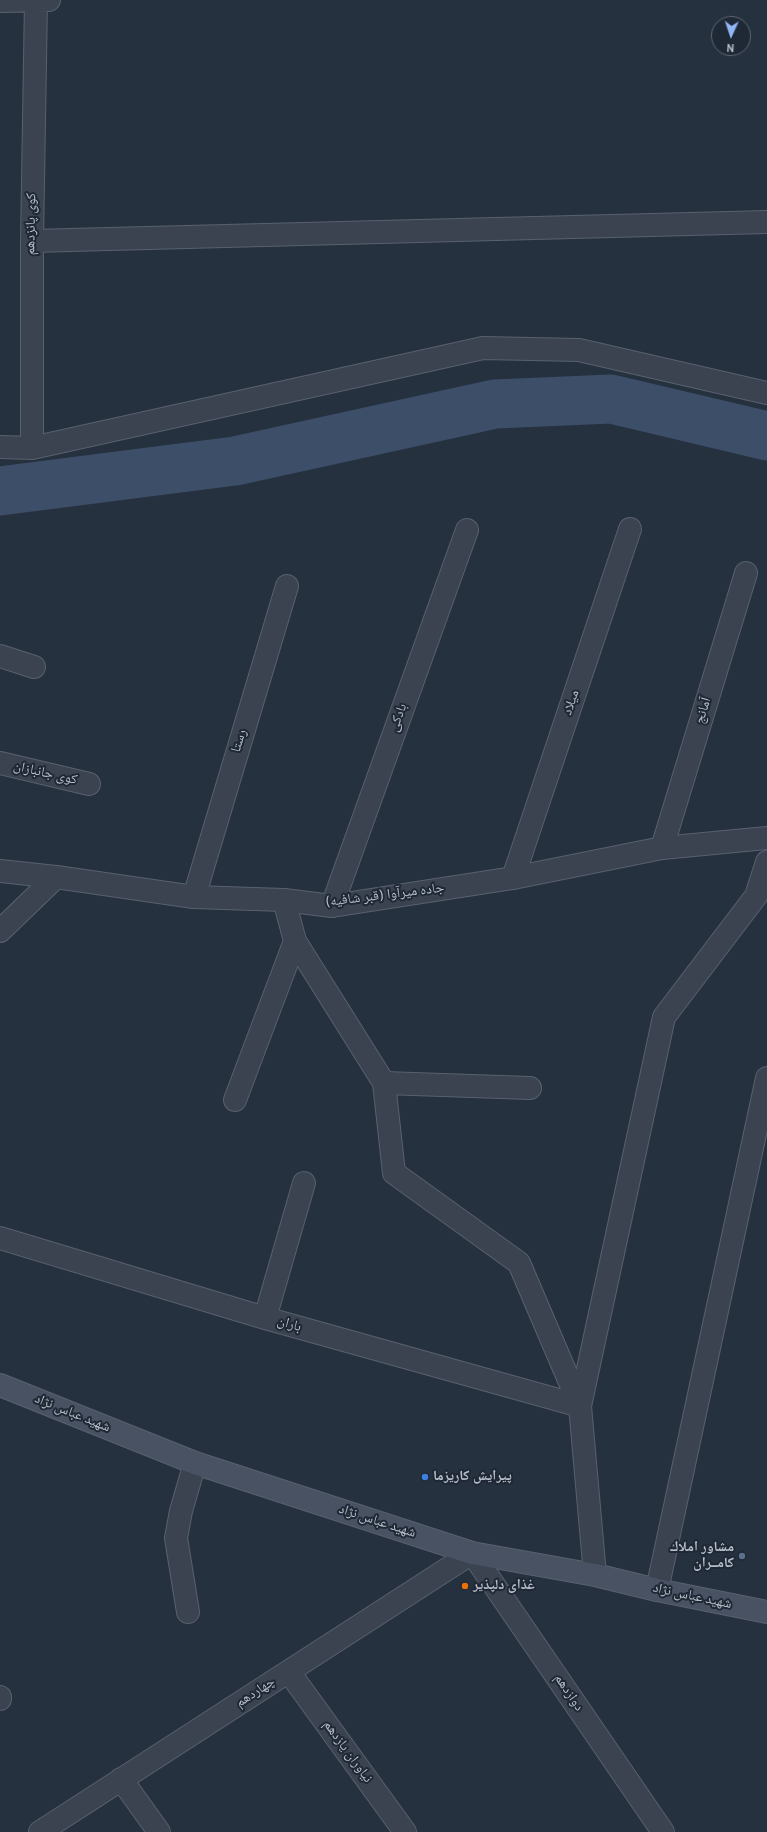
<!DOCTYPE html>
<html>
<head>
<meta charset="utf-8">
<style>
	body { margin:0 }
	#map { position:relative; width:767px; height:1832px; overflow:hidden; background:#263140; font-family:Overpass,sans-serif }
	canvas { display:block }
	.north { position:absolute; left:711px; top:16px; width:40px; height:40px; box-sizing:border-box; background:#1f2835; border:1px solid #5c6471; border-radius:50%; rotate:183deg; font-size:11px; font-weight:700; line-height:16px; text-align:center; color:#b7beca }
	.north::after { content:''; display:block; margin:auto; width:14px; height:18px; background:#92b6f5; clip-path:polygon(50% 0,100% 100%,50% 72%,0 100%) }
</style>
</head>
<body>
<div id="map">
<canvas width="767" height="1832"></canvas>
<div class="north">N</div>
</div>
<script>
const ctx = document.querySelector('canvas').getContext('2d');
ctx.lineJoin = 'round';
function strokePath(path, color, width, dash) { ctx.strokeStyle = color; ctx.lineWidth = width; ctx.lineCap = dash ? 'butt' : 'round'; ctx.setLineDash(dash || []); ctx.stroke(path); }
function label(font, color, halo, rows, align = 'center') {
  ctx.font = font + ' Overpass,"Noto Naskh Arabic",sans-serif'; ctx.lineWidth = 4; ctx.setLineDash([]); ctx.textBaseline = 'middle'; ctx.strokeStyle = halo; ctx.fillStyle = color; for (const [text, x, y, turn = 0] of rows) {
    ctx.save(); ctx.translate(x, y); ctx.rotate((+turn || 0) * Math.PI / 180); ctx.textAlign = isNaN(turn) ? turn : align; if (halo) ctx.strokeText(text, 0, 0); ctx.fillText(text, 0, 0); ctx.restore();
  }
}
strokePath(new Path2D(`
	M0,491l235,-30 260,-57 116,-5 156,37`), '#3d4e68', 49);
const minor = new Path2D(`
	M0,1l49,-1
	M32,241l735,-19
	M0,447l32,1 451,-100 96,2 188,43
	M32,448v-207l4,-241
	M0,656l34,11
	M0,763l89,21
	M662,848l84,-275
	M513,878l117,-349
	M194,897l93,-311
	M284,900l11,41 89,142 10,90 125,90 61,143 15,169
	M332,906l135,-376
	M0,931l56,-54
	M384,1083l146,5
	M235,1100l60,-159
	M0,1238l265,80 315,88 84,-389 92,-121 11,-34
	M265,1318l39,-135
	M657,1590l110,-512
	M188,1612l-12,-74 5,-27 14,-48
	M289,1672l116,160
	M0,1697v2
	M121,1779l38,53
	M40,1832l432,-279 191,279`);
const tertiary = new Path2D(`
	M0,871l56,6 138,20 90,3 48,6 181,-28 149,-30 105,-10`);
const secondary = new Path2D(`
	M0,1385l195,78 277,90 123,22 62,15 110,22`);
strokePath(minor, '#58616d', 24);
strokePath(tertiary, '#58616d', 24);
strokePath(secondary, '#58616d', 24);
strokePath(minor, '#3b4350', 22);
strokePath(tertiary, '#3b4350', 22);
strokePath(secondary, '#495263', 22);
for (const [x, y, r, color] of [
	[425,1477,4,"#3f7fe0"],
	[742,1556,4,"#5c6f8a"],
	[465,1586,4,"#e8710a"]
]) { const dot = new Path2D(); dot.arc(x, y, r, 0, 2 * Math.PI); ctx.fillStyle = color; ctx.fill(dot); strokePath(dot, '#1f2835', 1.5); }
label('14px', '#b7beca', '#1f2835', [
	["کوی پانزدهم",32,224,-89],
	["میلاد",572,703,-71],
	["آمانج",704,711,-73],
	["بادکی",399,718,-70],
	["رستا",240,741,-73],
	["کوی جانبازان",45,774,13],
	["جاده میرآوا (قبر شافیه)",385,896,-7],
	["باران",289,1325,16],
	["شهید عباس نژاد",72,1414,22],
	["شهید عباس نژاد",377,1522,18],
	["شهید عباس نژاد",692,1597,12],
	["چهاردهم",256,1693,-33],
	["دوازدهم",568,1693,56],
	["نیاوران یازدهم",347,1752,54]
]);
label('bold 14px', '#b7beca', '#1f2835', [
	["پیرایش کاریزما",433,1477],
	["مشاور املاك",734,1548,"right"],
	["كامــران",734,1564,"right"],
	["غذای دلپذیر",473,1586]
], 'left');
</script>
</body>
</html>
